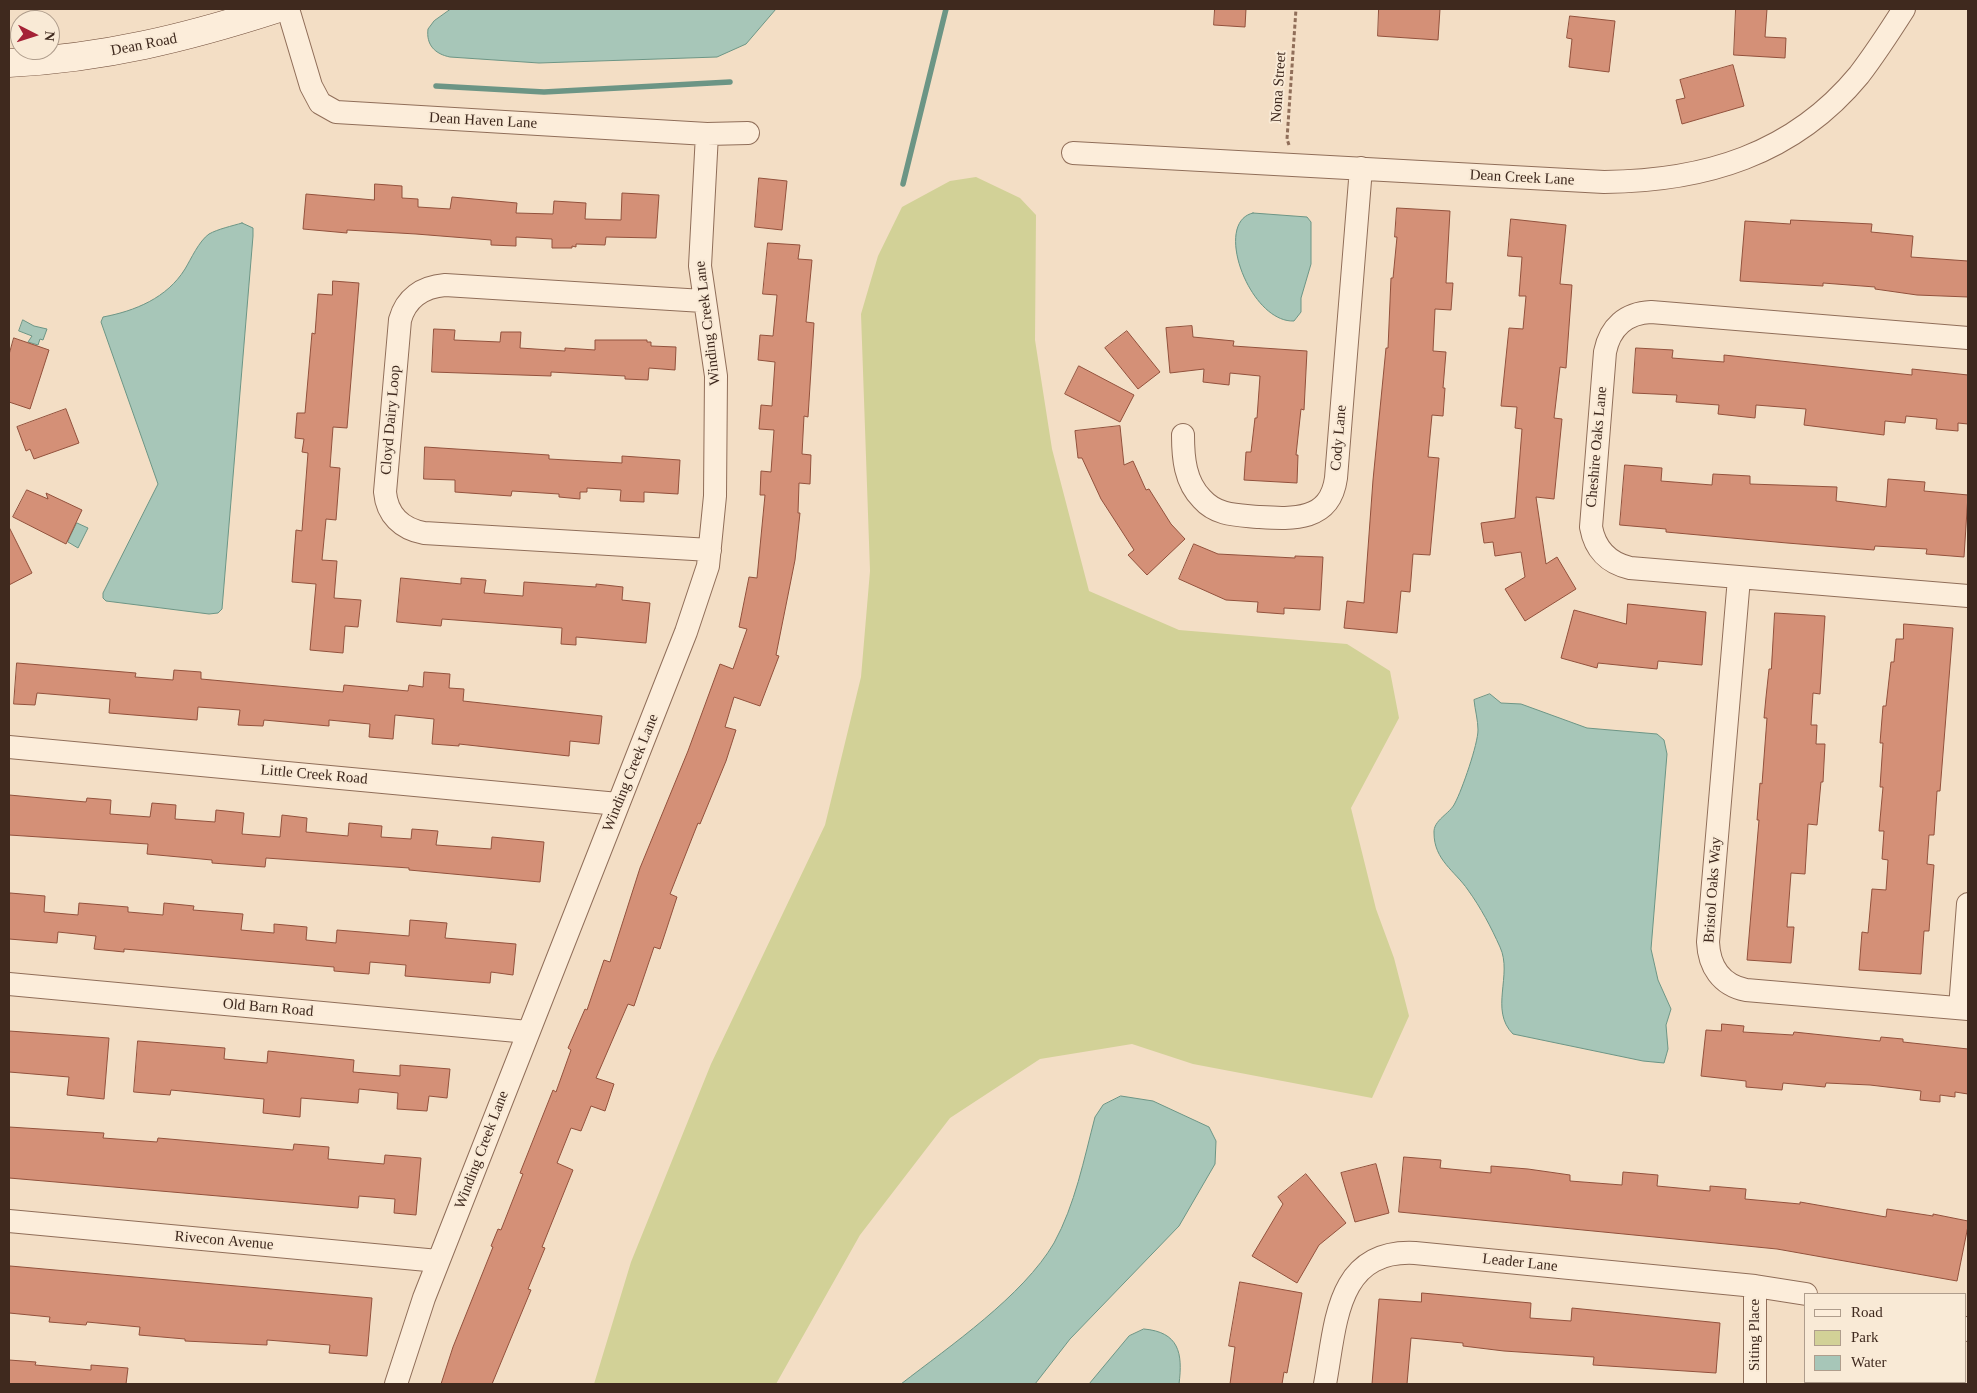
<!DOCTYPE html>
<html>
<head>
<meta charset="utf-8">
<style>
	body { margin:0 }
	#map { position:relative; width:1977px; height:1393px; overflow:hidden; background:#f3dec5; font-family:Georgia,serif }
	canvas { display:block }
	.frame { position:absolute; inset:0; border:10px solid #3f291e; pointer-events:none }
	.legend { position:absolute; left:1804px; top:1293px; width:162px; height:90px; box-sizing:border-box; background:#f9ead6; border:1px solid #af9d8c; margin:0; padding:6px 9px; list-style:none; font-size:15px; color:#3f291e }
	.legend li { display:flex; align-items:center; gap:10px; height:25px }
	.legend b { width:25px; border:1px solid #af9d8c }
	.north { position:absolute; left:10px; top:10px; width:50px; height:50px; box-sizing:border-box; background:#f9ead6; border:1px solid #af9d8c; border-radius:50%; rotate:95deg; font-size:14px; font-weight:700; line-height:20px; text-align:center; color:#3f291e }
	.north::after { content:''; display:block; margin:auto; width:18px; height:22px; background:#a52236; clip-path:polygon(50% 0,100% 100%,50% 72%,0 100%) }
</style>
</head>
<body>
<div id="map">
<canvas width="1977" height="1393"></canvas>
<div class="frame"></div>
<ul class="legend">
<li><b style="height:6px;background:#fcedda"></b>Road</li>
<li><b style="height:14px;background:#d2d197"></b>Park</li>
<li><b style="height:14px;background:#a7c6b8"></b>Water</li>
</ul>
<div class="north">N</div>
</div>
<script>
const ctx = document.querySelector('canvas').getContext('2d');
ctx.lineJoin = 'round';
function paint(path, color) { ctx.fillStyle = color; ctx.fill(path, 'evenodd'); }
function strokePath(path, color, width, dash) { ctx.strokeStyle = color; ctx.lineWidth = width; ctx.lineCap = dash ? 'butt' : 'round'; ctx.setLineDash(dash || []); ctx.stroke(path); }
function label(font, color, halo, rows, align = 'center') {
  ctx.font = font + ' Georgia,serif'; ctx.lineWidth = 4; ctx.setLineDash([]); ctx.textBaseline = 'middle'; ctx.strokeStyle = halo; ctx.fillStyle = color; for (const [text, x, y, turn = 0] of rows) {
    ctx.save(); ctx.translate(x, y); ctx.rotate((+turn || 0) * Math.PI / 180); ctx.textAlign = isNaN(turn) ? turn : align; if (halo) ctx.strokeText(text, 0, 0); ctx.fillText(text, 0, 0); ctx.restore();
  }
}
paint(new Path2D(`
	M976,177l44,21 16,17 -1,125 17,109 37,142 90,39 168,14 43,27 9,47 -48,90 25,101 18,49 15,58 -37,82 -179,-34 -61,-20 -92,15 -90,59 -90,117 -84,149h-182l37,-122 80,-198 114,-239 36,-148 9,-106 -9,-257 17,-58 24,-49 48,-26z`), '#d2d197');
const water = new Path2D(`
	M451,9h325l-30,35 -29,13 -178,6 -89,-6c-15,-3 -24,-12 -22,-28l6,-8z
	M1253,213l54,4 4,5v42l-10,34v14l-7,9c-44,2 -82,-99 -41,-108z
	M242,223l11,5v8l-31,373 -4,4 -9,1 -103,-13 -3,-3v-5l55,-109 -57,-162 2,-5c32,-6 64,-19 82,-48 6,-10 14,-28 24,-35 9,-5 23,-8 33,-11z
	M23,320l11,6 13,3 -4,11 -3,-1 -2,6 -10,-3 4,-6 -13,-5z
	M77,523l11,5 -10,20 -10,-6z
	M1490,694l11,9 20,1 66,24 70,6 7,6 3,14 -16,195 7,31 13,29 -5,16 2,24 -4,14 -21,-2 -130,-27c-24,-24 0,-59 -13,-87 -9,-20 -19,-39 -32,-57 -13,-19 -34,-30 -34,-57 -1,-13 16,-19 21,-30 7,-13 23,-59 23,-73 0,-10 -3,-20 -4,-30z
	M1121,1096l32,5 56,26 7,14 -1,23 -36,62 -109,113 -35,45h-134c49,-38 122,-88 153,-141 21,-38 30,-84 41,-126l8,-12z
	M1144,1329c35,3 39,24 35,55h-90l40,-48z`);
paint(water, '#a7c6b8');
strokePath(water, '#6c9585', 1);
strokePath(new Path2D(`
	M436,86l108,6 186,-10
	M903,184l43,-175`), '#6c9585', 5.5);
const building = new Path2D(`
	M1215,9h31l-1,18 -31,-2z
	M1379,9h61l-2,31 -60,-4z
	M1736,9h31l-2,28 21,1 -1,20 -51,-3z
	M1570,16l45,5 -6,51 -40,-5 3,-28 -5,-1z
	M1733,65l11,41 -62,18 -6,-24 9,-2 -5,-18z
	M759,178l28,3 -5,49 -27,-3z
	M375,184l27,2v12l16,1v8l32,2 2,-12 65,6 -1,10 37,1 1,-13 32,2 -1,16 36,1 1,-27 37,2 -3,43 -50,-1 -1,8 -29,-1v3l-4,-1v2h-20v-9l-36,-2v9l-25,-1v-5l-75,-6 -69,-4v3l-44,-4 3,-35 68,6z
	M1397,208l53,3 -4,72h7l-2,27 -16,-1 -2,42 13,1 -3,36h2l-2,28 -11,-1 -4,42 11,1 -9,97 -17,-1 -3,38 -9,-1 -4,42 -53,-5 3,-27 17,2 9,-123 13,-132h2l3,-70h2l4,-41h-2z
	M1511,219l55,6 -6,59 12,1 -6,83 -6,-1 -6,51 8,1 -8,80 -18,-2 10,67 11,-7 19,32 -51,32 -20,-32 20,-12 -4,-25 -26,4 -2,-14 -9,1 -3,-20 34,-5 7,-89 -7,-1 2,-21 -16,-1 8,-78 14,1 3,-33h-7l3,-39 -14,-1z
	M1791,220l81,4 -1,8 42,4 -2,21 57,4v36l-51,-2 -42,-6v-2l-52,-4v3l-83,-5 5,-60 45,3z
	M768,243l32,2 -2,14 14,1 -6,62 8,1 -6,94 -4,-1 -2,38 9,1 -1,29 -11,-1 -1,30h2l-5,47 -19,95 3,1 -19,50 -26,-9 -9,30 11,3 -10,31 -26,63 -2,-1 -28,71 7,3 -17,52 -6,-2 -20,59 -6,-2 -32,74 18,6 -9,27 -14,-5 -10,25 -10,-3 -14,35 16,7 -31,77 3,1 -17,41 3,1 -39,94h-51l12,-37 40,-100 -2,-1 7,-17 3,1 22,-56 -3,-1 33,-83 3,2 15,-42 -3,-2 17,-39 2,1 17,-50 6,2 30,-94 48,-117 32,-87 13,5 14,-40 -8,-2 10,-50 8,1 8,-83h-5l1,-24 10,1 3,-42 -15,-1 2,-24 11,1 3,-44 -17,-2 2,-25 13,1 4,-41 -14,-1z
	M333,281l26,2 -12,145 -14,-1 -3,40 10,1 -4,52 -10,-1 -4,41 15,1 -3,37 27,2 -3,27 -13,-1 -2,27 -33,-3 6,-66 -24,-2 4,-52 6,1 6,-78 -6,-1 2,-13 -9,-1 2,-25h8l7,-80 3,1 3,-40 14,1z
	M1192,326l1,11 41,4 -1,5 74,5 -3,59 -3,-1 -5,46h2l-1,28 -53,-3 2,-28h5l4,-34h2l3,-42 -30,-3 -1,12 -26,-3 1,-13 -34,4 -4,-45z
	M434,329l21,1 -1,10 46,2 1,-10h20l-1,16 45,3v-3l30,2v-10h52v2h4v4l25,1 -1,23 -26,-2 -1,12 -23,-1v-3l-74,-4v4l-119,-4z
	M1127,331l33,41 -22,17 -33,-41z
	M14,338l35,12 -19,59 -21,-7v-47z
	M1636,348l37,2 -1,8 52,4v-7l188,20v-6l56,6v49l-10,-1v8l-22,-2 1,-10 -31,-3 -1,7 -20,-2 -1,14 -80,-10 2,-16 -50,-4 -1,13 -37,-4 1,-9 -43,-3 1,-7 -44,-2z
	M1079,366l55,29 -14,27 -55,-28z
	M66,409l13,34 -45,16 -4,-10 -4,2 -9,-24z
	M1120,426l4,39 9,-4 13,29 3,-1 22,35 14,15 -38,36 -19,-20 6,-5 -33,-51 -19,-41h-4l-3,-27z
	M425,447l124,8v4l73,4v-7l58,4 -2,34 -34,-2v10l-24,-1 1,-11 -34,-2v4h-7v7l-21,-2v-3l-47,-3 -1,5 -56,-4v-12l-31,-1z
	M1625,465l37,3 -1,13 51,4 1,-11 37,2v8l87,3 -1,14 50,6 2,-28 37,3 -1,9 44,4 -4,62 -38,-3 1,-5 -52,-3 -1,4 -87,-7 -121,-11v-3l-46,-4z
	M27,490l21,9 -2,-6 36,17 -16,34 -53,-27z
	M9,527l23,46 -23,12z
	M1194,544l24,10 77,4v-2l28,1 -3,53 -36,-2v6l-27,-2 1,-10 -32,-2 -47,-21z
	M401,578l60,6v-6l25,2 -2,13 39,3 1,-14 72,5v-3l27,3 -1,13 28,3 -4,40 -70,-6v8l-15,-1 1,-16 -120,-9 -1,7 -44,-4z
	M1628,604l78,8 -4,53 -44,-4 -1,8 -59,-6 -1,5 -36,-10 13,-48 52,14z
	M1775,613l50,3 -5,78 -7,-1 -2,32h6l-1,19h9l-2,38h-2l-4,43 -9,-1 -3,50 -14,-1 -4,54h7l-3,36 -44,-3 12,-140h-2l3,-37 2,1 5,-66h-3l2,-21 3,-28h2z
	M1904,624l49,4 -13,163h-3l-3,44h-5l-2,29 7,1 -5,66h-5l-3,43 -62,-4 3,-38 6,1 4,-44 14,1 2,-30 -6,-1 2,-28h-5l4,-44h-3l3,-44h-3l3,-37h3l5,-44h3l2,-23h7z
	M17,663l119,10 -1,4 38,3 1,-10 27,2v7l142,13 1,-7 64,6 1,-6 14,2 1,-15 26,2 -1,14 15,1 -1,12 139,15 -3,28 -29,-3 -1,15 -110,-12v2l-27,-2 2,-25 -39,-4 -2,24 -24,-2 1,-13 -41,-4v6l-65,-6 -1,6 -25,-1 2,-15 -42,-3 -1,13 -51,-4 -37,-3 1,-14 -73,-6 -2,12 -21,-1z
	M9,795l77,7 1,-4 24,2 -1,14 40,3 2,-14 24,2 -1,14 40,3 1,-12 28,3 -2,21 38,3 2,-22 25,3 -1,14 42,4 1,-13 33,3 -1,11 30,2 1,-10 26,2 -2,14 55,4 1,-12 52,5 -4,40 -131,-12v-2l-143,-10 -1,9 -53,-4v-3l-65,-6 1,-10 -139,-9z
	M10,893l35,3 -1,16 34,3 1,-12 49,4v5l35,3 1,-12 30,3 -1,4 50,4 -2,16 33,3v-9l33,3 -1,13 30,3 1,-13 72,6 1,-16 37,3 -2,15 71,6 -3,31 -22,-3 -1,11 -85,-7 1,-11 -36,-3 -1,12 -35,-3v-4l-210,-18v3l-30,-3 2,-13 -38,-4 -1,11 -48,-4z
	M1722,1024l22,2 -1,6 50,3 1,-3 86,9 1,-4 22,2v3l65,7v45l-13,-2v5l-15,-2v7l-20,-2 1,-9 -51,-6 -44,-2 -1,4 -42,-4 -1,7 -36,-3v-6l-45,-5 5,-46 15,1z
	M9,1031l100,7 -5,61 -37,-4 2,-18 -60,-5z
	M138,1041l87,7 -1,11 43,4 1,-12 86,9 -1,12 47,4v-11l50,4 -3,29 -18,-2 -2,15 -30,-2 1,-16 -39,-4 -1,14 -57,-5 -1,19 -37,-4 1,-14 -93,-9 -1,5 -36,-3z
	M9,1127l95,6 -1,5 54,4 1,-4 135,12 1,-6 35,3 -1,12 56,5 1,-9 36,3 -5,57 -22,-2 1,-14 -36,-3 -1,12 -349,-30z
	M1404,1157l37,3 -1,8 51,5v-7l37,3 42,6v6l52,4 1,-13 35,3 -1,11 53,5v-5l36,3 -1,10 55,5v-2l86,15 1,-8 46,7v-2l35,7v5l-11,55 -180,-32 -378,-37z
	M1376,1164l13,49 -34,9 -14,-49z
	M1306,1174l40,49 -27,22 -22,38 -45,-27 31,-52 -5,-7z
	M10,1266l362,32 -5,58 -38,-3 1,-8 -63,-5v5l-82,-4v-2l-46,-4 1,-8 -53,-5 -1,3 -37,-3 1,-5 -41,-4z
	M1240,1282l62,11 -15,80 -3,-1 -2,12h-52l5,-37 -6,-1z
	M1422,1293l109,10 -1,15 41,3 1,-13 148,15 -4,50 -123,-8 1,-8 -90,-6 -41,-5v-3l-52,-5 -4,46h-35l7,-85 42,3z
	M9,1360l27,2 -1,3 56,5v-5l37,3 -2,16h-117z`);
paint(building, '#d49077');
strokePath(building, '#92513c', 1);
const street = new Path2D(`
	M288,9l23,77 9,17 16,9 371,22 41,-1
	M1073,153l531,29c100,-1 189,-27 255,-107 16,-21 31,-44 45,-66
	M703,301l-258,-16c-23,2 -39,13 -45,35l-15,172c2,23 17,37 39,41l286,17
	M1968,338l-317,-26c-25,1 -41,15 -46,40l-14,175c4,22 17,36 39,41l338,28
	M1183,435c0,23 2,47 19,64 15,17 36,16 56,18 34,2 72,5 78,-39l25,-310
	M1739,578l-31,364c1,24 13,43 38,48l222,19
	M9,747l609,57
	M9,984l519,48
	M1960,1008l8,-104
	M9,1221l429,40
	M1755,1286v98
	M1966,1328l2,2
	M396,1384l28,-86 262,-666 22,-66 7,-70 1,-120 -16,-110 7,-132
	M1325,1384c11,-58 10,-135 90,-131l340,33 51,8`);
const secondary = new Path2D(`
	M9,63c95,-5 177,-25 267,-54`);
strokePath(street, '#906e59', 24);
strokePath(secondary, '#724f3c', 29);
strokePath(new Path2D(`
	M1289,145l-2,-6 9,-130`), '#906e59', 3, [4, 2.5]);
strokePath(street, '#fcedda', 22);
strokePath(secondary, '#fcedda', 28);
label('15px', '#3f291e', '#f9ead6', [
	["Dean Road",144,45,-11],
	["Nona Street",1279,87,-86],
	["Dean Haven Lane",483,121,3],
	["Dean Creek Lane",1522,178,3],
	["Winding Creek Lane",708,323,-97],
	["Cloyd Dairy Loop",391,420,-85],
	["Cody Lane",1339,438,-85],
	["Cheshire Oaks Lane",1597,447,-85],
	["Winding Creek Lane",631,773,-68],
	["Little Creek Road",314,775,5],
	["Bristol Oaks Way",1713,890,-86],
	["Old Barn Road",268,1008,5],
	["Winding Creek Lane",482,1150,-69],
	["Rivecon Avenue",224,1241,5],
	["Leader Lane",1520,1263,6],
	["Siting Place",1755,1335,-90]
]);
</script>
</body>
</html>
